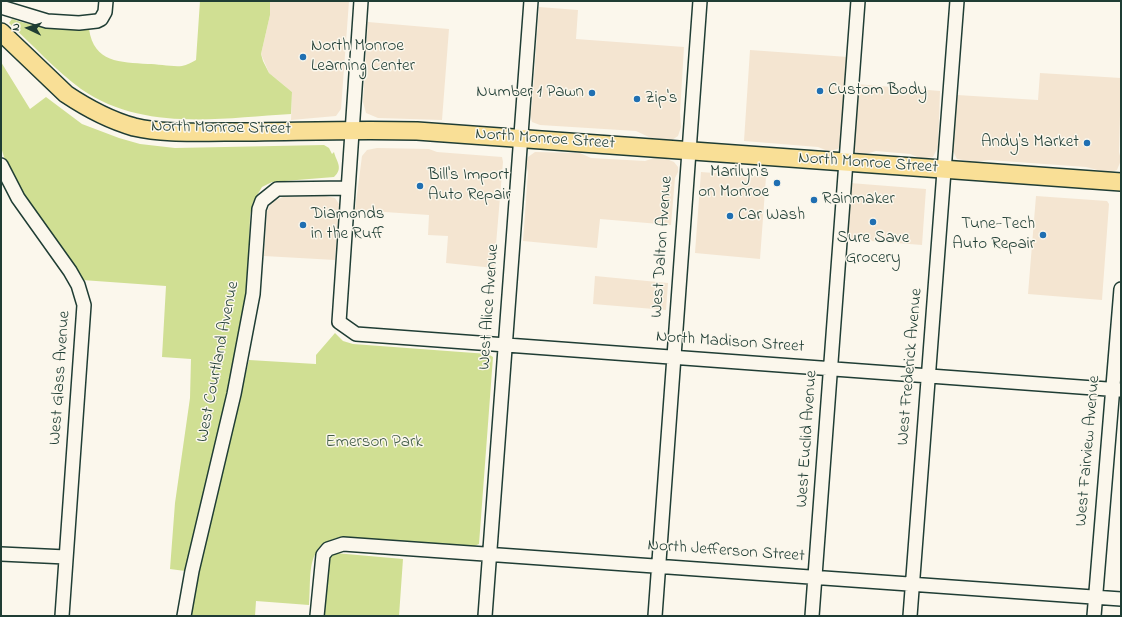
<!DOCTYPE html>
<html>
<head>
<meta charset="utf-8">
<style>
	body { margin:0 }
	#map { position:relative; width:1122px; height:617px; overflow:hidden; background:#fbf7ec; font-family:"Indie Flower",sans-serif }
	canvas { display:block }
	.frame { position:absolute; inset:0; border:2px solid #1f3d34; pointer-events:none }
	.north { position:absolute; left:8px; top:8px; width:40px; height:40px; -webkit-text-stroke:3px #fbf7ec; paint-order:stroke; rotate:274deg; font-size:11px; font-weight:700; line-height:16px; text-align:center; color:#1f3d34 }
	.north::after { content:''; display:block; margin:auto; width:14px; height:18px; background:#1f3d34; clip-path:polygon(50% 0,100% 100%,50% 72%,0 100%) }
</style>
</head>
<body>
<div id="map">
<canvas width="1122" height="617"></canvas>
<div class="frame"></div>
<div class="north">N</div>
</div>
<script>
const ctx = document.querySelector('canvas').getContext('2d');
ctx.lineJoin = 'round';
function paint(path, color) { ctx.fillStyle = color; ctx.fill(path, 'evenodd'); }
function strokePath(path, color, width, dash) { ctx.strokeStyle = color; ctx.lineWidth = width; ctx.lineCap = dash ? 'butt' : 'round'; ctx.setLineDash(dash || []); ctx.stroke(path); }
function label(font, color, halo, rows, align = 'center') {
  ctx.font = font + ' "Indie Flower",sans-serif'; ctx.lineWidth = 3; ctx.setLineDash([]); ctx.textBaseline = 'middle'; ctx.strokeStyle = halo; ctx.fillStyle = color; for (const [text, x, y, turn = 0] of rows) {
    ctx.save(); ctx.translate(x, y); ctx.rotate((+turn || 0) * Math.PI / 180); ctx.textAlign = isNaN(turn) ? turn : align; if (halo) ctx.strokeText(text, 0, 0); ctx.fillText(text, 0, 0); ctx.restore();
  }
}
paint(new Path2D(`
	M270,1h79l-8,108 -5,7 -45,4 1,-28 -23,-19 -8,-19 9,-39z
	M539,7l39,3 -2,29 108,8 -4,66 1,14 -3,9 -6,4 -21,-2 -15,-7 -96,-6 -8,-3 -2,-8 2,-9z
	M368,22l81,7 -7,91 -64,-2 -12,-5 -3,-11z
	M750,50l98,7 -7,87 -3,5 -10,2 -10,-4 -74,-6z
	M1040,73l81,5 -2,74 2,8 -4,10 -8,3 -23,-6 -97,-7 -14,2 -18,-3 -5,-10 5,-54 81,5z
	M856,84l84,7 -2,56 -5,10 -11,2 -12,-5 -34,-3 -14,4 -8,-4 -2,-6z
	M377,148l52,1 8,3 65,5 1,5 -9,106 -48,-5 2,-27 -20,-1 1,-20 -74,-5 7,-54 5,-6z
	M535,152l45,1 11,5 54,3 9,-3h10l10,4 4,5v5l-3,6 -4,47 -71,-6 -3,29 -74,-7 5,-69 -2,-9 2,-6z
	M701,172l65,5 -6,82 -65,-6z
	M850,183l76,6 -4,56 -76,-6z
	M325,196l10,2 4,6 -4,56 -71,-4 3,-45 5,-9 11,-5z
	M1036,196l71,5 2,3 -7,96 -74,-6z
	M595,276l73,7 -2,27 -73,-6z`), '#f4e5d1');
paint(new Path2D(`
	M200,1h70v14l-9,39 2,7 6,12 23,19 -1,22c-70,4 -148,18 -210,-25 -25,-18 -49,-45 -72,-66l3,-4c26,9 49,11 77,10 5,34 31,33 59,35 10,0 24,3 34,2 5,-1 10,-4 14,-6z
	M1,62l29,47 16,-12 36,27 37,14 21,6 35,4 149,-3 5,3 3,6 2,-2c2,9 10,16 0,25l-62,5 -10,5 -9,15 -3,13 -1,45 -3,36 -8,51 -53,224 -15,-2 5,-66 15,-105 1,-39 -29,-2 4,-71 -84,-6 -65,-92 -11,-24 -5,-17z
	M335,333l8,8 10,3 135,10 5,3 -14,187 -7,3 -130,-10c-38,7 -30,37 -33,68l-53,-4 -1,15h-66l9,-46 51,-210 67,4v-9z
	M335,553l68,6 -4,57h-76l6,-58z`), '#d0df93');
const minor = new Path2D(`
	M361,1l-22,321 17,12 765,56
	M1,7l46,14 32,2 18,-2 4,-2 4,-7 1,-11
	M1,165l17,33 52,73 8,14 6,20 -22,311
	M1,554l65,3
	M184,616l8,-45 42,-177 19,-100 6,-85 3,-8 15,-12 71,-1
	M317,616l6,-61 5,-6 15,-5 778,55
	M485,616l46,-615
	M655,616l45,-615
	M812,616l46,-615
	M910,616l47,-615
	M1094,616l27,-327`);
const major = new Path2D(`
	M1,32l65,62c21,14 43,26 68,33 30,7 61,5 91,5 64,0 128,-3 192,-1l704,51`);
strokePath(minor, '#1f3d34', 16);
strokePath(major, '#1f3d34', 20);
strokePath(minor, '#fbf7ec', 13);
strokePath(major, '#f9df96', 17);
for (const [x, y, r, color] of [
	[303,57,4,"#1f6fb2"],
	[820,91,4,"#1f6fb2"],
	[592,93,4,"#1f6fb2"],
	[637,99,4,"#1f6fb2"],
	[1087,143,4,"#1f6fb2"],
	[777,183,4,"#1f6fb2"],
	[420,186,4,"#1f6fb2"],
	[814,200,4,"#1f6fb2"],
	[730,216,4,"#1f6fb2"],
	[873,222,4,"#1f6fb2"],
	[303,225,4,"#1f6fb2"],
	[1043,235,4,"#1f6fb2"]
]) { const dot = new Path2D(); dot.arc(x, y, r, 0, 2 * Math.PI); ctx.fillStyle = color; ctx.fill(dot); strokePath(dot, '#fbf7ec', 1.5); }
label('17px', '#1f3d34', '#fbf7ec', [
	["North Monroe",311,47],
	["Learning Center",311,67],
	["Custom Body",828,91],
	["Number 1 Pawn",584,93,"right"],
	["Zip's",645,99],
	["Andy's Market",1079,143,"right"],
	["Marilyn's",769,173,"right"],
	["on Monroe",769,193,"right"],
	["Bill's Import",428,176],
	["Auto Repair",428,196],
	["Rainmaker",822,200],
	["Diamonds",311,215],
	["in the Ruff",311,235],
	["Car Wash",738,216],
	["Tune-Tech",1035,225,"right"],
	["Auto Repair",1035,245,"right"],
	["Sure Save",873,239,"center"],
	["Grocery",873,259,"center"]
], 'left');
label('17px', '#1f3d34', '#fbf7ec', [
	["North Monroe Street",221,129,1],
	["North Monroe Street",545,140,4],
	["North Monroe Street",868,164,4],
	["West Dalton Avenue",663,247,-86],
	["West Alice Avenue",490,307,-86],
	["North Madison Street",730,343,4],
	["West Courtland Avenue",219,362,-79],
	["West Frederick Avenue",911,367,-85],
	["West Glass Avenue",61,378,-86],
	["West Euclid Avenue",808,439,-86],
	["West Fairview Avenue",1089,451,-85],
	["North Jefferson Street",726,552,4]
]);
label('17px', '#425d47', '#fbf7ec', [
	["Emerson Park",374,443]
]);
</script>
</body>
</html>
